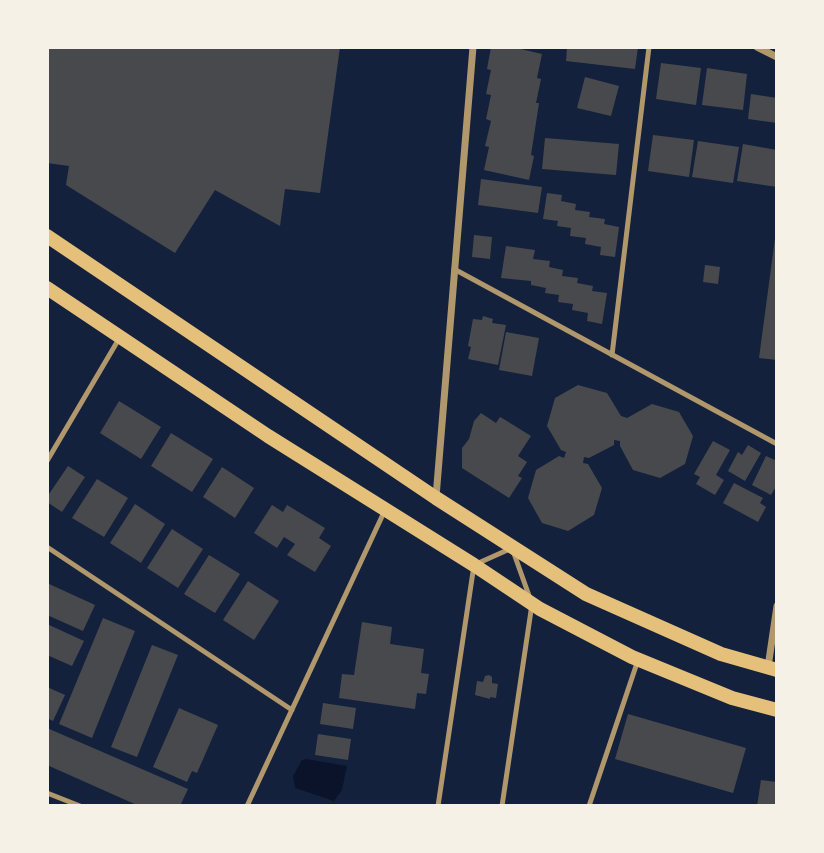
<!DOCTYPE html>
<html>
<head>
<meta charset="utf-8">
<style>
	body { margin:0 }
	#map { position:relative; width:824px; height:853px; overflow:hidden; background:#14213d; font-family:Roboto,sans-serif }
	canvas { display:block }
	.frame { position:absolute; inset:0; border:49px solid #f6f1e7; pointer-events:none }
</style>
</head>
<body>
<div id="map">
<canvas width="824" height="853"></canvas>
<div class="frame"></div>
</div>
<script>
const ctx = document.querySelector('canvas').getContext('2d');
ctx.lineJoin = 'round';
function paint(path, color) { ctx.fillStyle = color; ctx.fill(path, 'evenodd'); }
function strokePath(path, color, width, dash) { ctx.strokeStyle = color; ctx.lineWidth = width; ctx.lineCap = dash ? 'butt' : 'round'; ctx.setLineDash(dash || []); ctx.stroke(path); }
paint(new Path2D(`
	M306,759l41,7 -5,24 -8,11 -39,-13 -2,-12 9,-16z`), '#0b132b');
paint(new Path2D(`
	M47,47h293l-20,146 -35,-4 -5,37 -65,-36 -40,63 -109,-68 3,-19 -22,-3z
	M491,47h21l30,7 -5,24 4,1 -5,24h3l-8,52 3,1 -5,24 -45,-10 5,-23 -4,-1 6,-25 -5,-2 5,-24 -5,-1 5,-24 -4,-1z
	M567,47h71l-3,22 -69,-8z
	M661,63l40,5 -5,37 -40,-6z
	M707,68l40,6 -4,36 -41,-5z
	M585,77l34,9 -8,30 -34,-8z
	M751,94l26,4v25l-29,-4z
	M653,135l41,5 -5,37 -41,-6z
	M545,138l74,6 -3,31 -74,-6z
	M698,141l41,6 -6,36 -41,-6z
	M743,144l34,6v37l-40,-6z
	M481,179l61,8 -4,26 -60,-8z
	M547,193l15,2 -1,6 15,3 -1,6 15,2 -1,5 16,2 -1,5 15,3 -4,30 -15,-2 1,-8 -16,-3 1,-6 -16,-2 1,-8 -14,-2 1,-5 -15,-2z
	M474,235l18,2 -2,22 -18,-2z
	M775,238h2v122l-18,-2z
	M506,246l29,4 -2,9 17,2 -1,6 14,3 -1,6 16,2 -1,5 16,3 -1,5 15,2 -5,31 -15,-3 1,-8 -16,-3 1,-6 -15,-2 1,-7 -14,-2 1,-5 -15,-3v-4l-30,-3z
	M705,265l15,2 -2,17 -15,-2z
	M483,316l10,3 -1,4 14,2 -8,40 -30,-6 3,-12 -3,-1 5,-27 9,1z
	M506,332l33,6 -7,38 -33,-6z
	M578,385l29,8 14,23 6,2 25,-14 27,8 14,24 -8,28 -25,14 -27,-8 -13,-24v-5l-6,-1v5l-25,13 -5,-1 -1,6 5,1 14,24 -8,27 -26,16 -26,-8 -14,-25 8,-28 23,-14 5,2 2,-6 -5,-2 -14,-24 8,-28z
	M119,401l42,26 -20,32 -41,-26z
	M481,413l15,10 4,-6 2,1 29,18 -13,20 9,6 -9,14 4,2 -13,20 -47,-30v-20l7,-9 5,-18z
	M171,433l42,26 -21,33 -41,-26z
	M713,441l17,9 -14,25 8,5 -9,15 -19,-11 4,-7 -6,-3z
	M748,445l13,8 -16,28 -17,-10 10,-19 4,3z
	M766,456l11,5v24l-6,10 -19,-10z
	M68,466l17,11 -23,35 -15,-10v-5z
	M222,467l32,21 -19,30 -32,-21z
	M97,479l31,19 -24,39 -32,-19z
	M734,483l29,15 -3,5 6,4 -8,15 -35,-19z
	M135,504l30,20 -24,39 -31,-20z
	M272,505l11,7 4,-7 38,23 -6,10 12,8 -16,26 -28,-17 8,-11 -11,-7 -7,11 -23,-15z
	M172,529l31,20 -25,39 -31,-20z
	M209,555l31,19 -25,39 -31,-19z
	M248,581l31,20 -25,39 -31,-20z
	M47,583l48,22 -12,26 -36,-16z
	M103,618l32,13 -43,107 -33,-14z
	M362,622l30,5 -2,17 34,5 -3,24 8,1 -3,20 -9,-1 -2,16 -76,-11 3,-24 12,1z
	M47,624l37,17 -12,25 -25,-11z
	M152,645l26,10 -41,102 -26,-10z
	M489,675l3,2v6l6,1 -2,14 -6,-1v2l-15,-4 2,-14 6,1 2,-6z
	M47,687l18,8 -12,26 -6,-3z
	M323,703l33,5 -3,21 -33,-5z
	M179,708l39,17 -21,48 -5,-2 -5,11 -34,-15z
	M628,714l118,34 -13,45 -118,-34z
	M47,728l141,61 -8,17h-41l-92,-41z
	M318,734l33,5 -3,21 -33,-5z
	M761,780l16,2v24h-20z`), '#48494c');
strokePath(new Path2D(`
	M454,269l323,175
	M612,355l37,-308
	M47,461l73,-124
	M47,547l245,163
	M47,793l33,13
	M247,806l138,-296
	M438,806l36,-241 38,-17 20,56 -30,202
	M589,806l49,-146`), '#b1986c', 5);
strokePath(new Path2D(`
	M757,47l20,10
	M436,497l37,-450
	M768,667l9,-61`), '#b1986c', 7);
strokePath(new Path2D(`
	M47,236l389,262 150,96 135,60 56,16
	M47,288l221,148 206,129 66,44 92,48 100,41 45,12`), '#e5c07b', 14);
</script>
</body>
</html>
